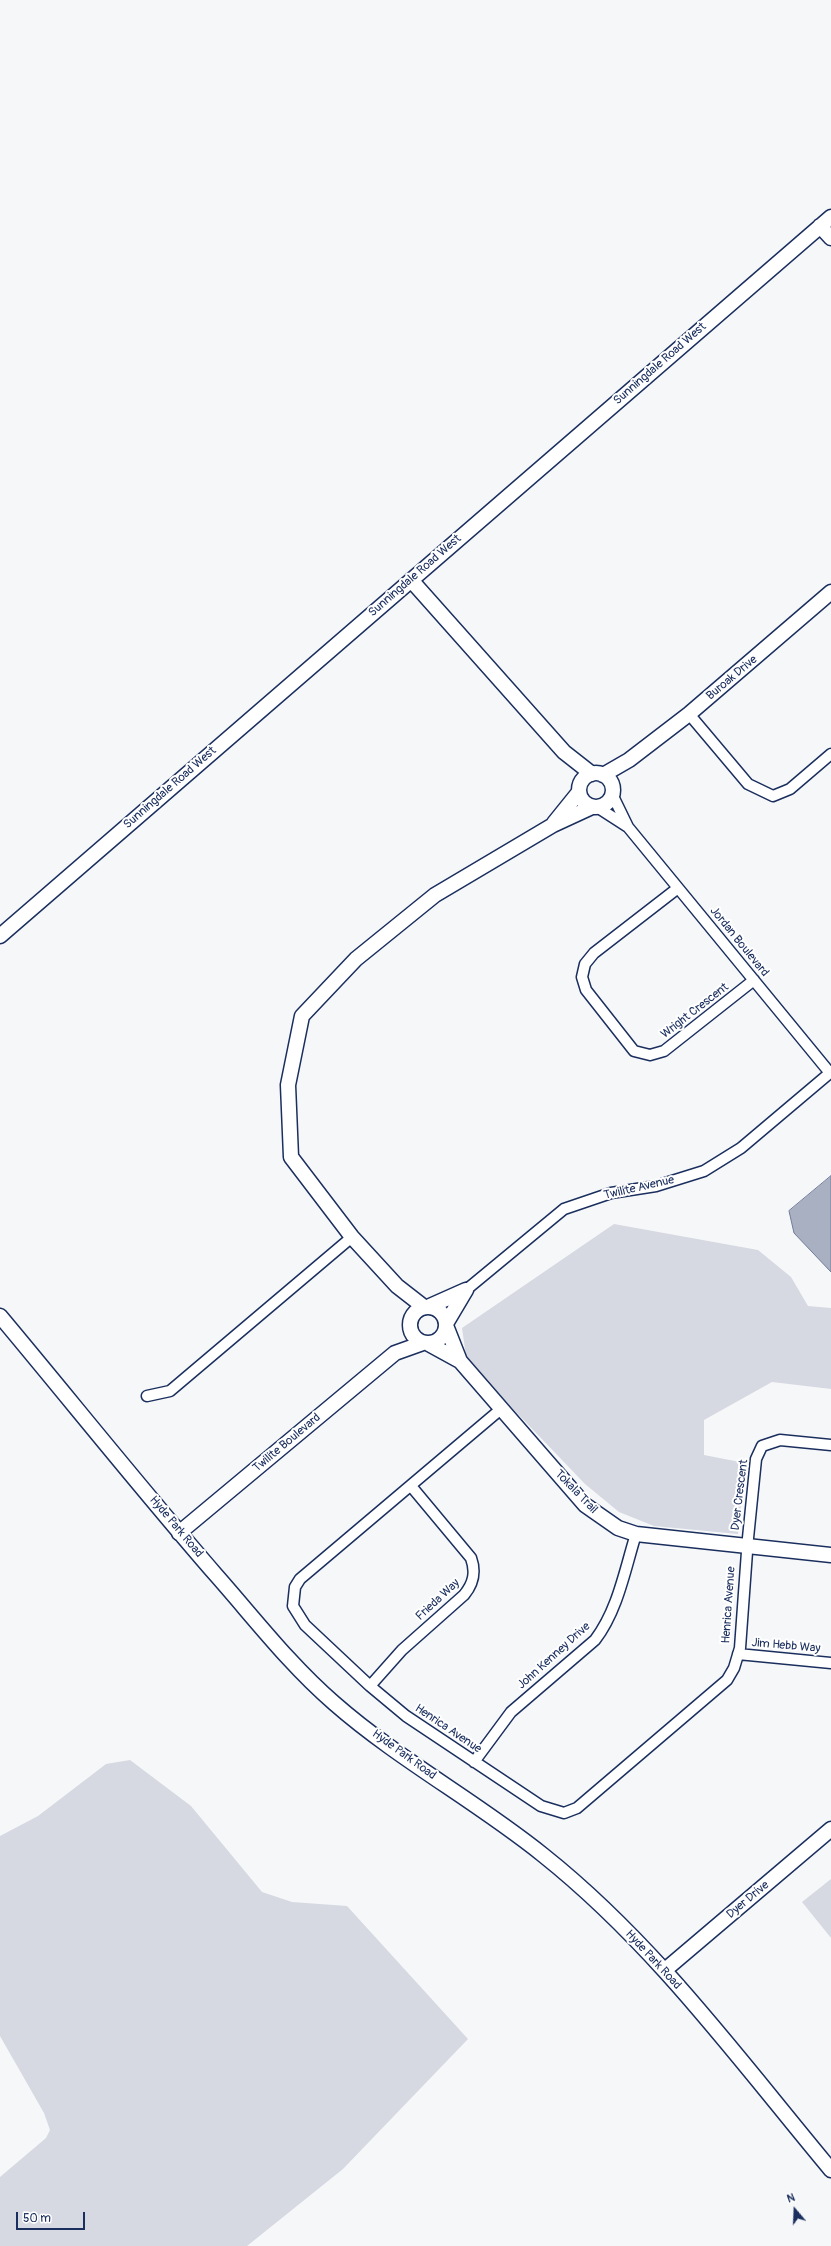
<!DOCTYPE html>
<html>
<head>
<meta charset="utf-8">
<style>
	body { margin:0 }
	#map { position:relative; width:831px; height:2246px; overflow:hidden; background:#f6f7f9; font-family:Pangolin,sans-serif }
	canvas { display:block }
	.north { position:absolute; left:775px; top:2190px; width:40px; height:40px; -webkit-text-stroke:3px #fff; paint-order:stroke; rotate:341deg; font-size:11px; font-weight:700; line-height:16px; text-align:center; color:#1b2f5e }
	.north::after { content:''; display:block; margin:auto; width:14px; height:18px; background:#1b2f5e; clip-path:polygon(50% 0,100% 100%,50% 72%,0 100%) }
	.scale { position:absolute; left:16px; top:2212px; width:69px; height:18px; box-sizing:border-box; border:2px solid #1b2f5e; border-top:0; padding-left:5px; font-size:12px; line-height:14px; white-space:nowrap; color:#1b2f5e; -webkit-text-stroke:3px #fff; paint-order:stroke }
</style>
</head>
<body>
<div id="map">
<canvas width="831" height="2246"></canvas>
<div class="north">N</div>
<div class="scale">50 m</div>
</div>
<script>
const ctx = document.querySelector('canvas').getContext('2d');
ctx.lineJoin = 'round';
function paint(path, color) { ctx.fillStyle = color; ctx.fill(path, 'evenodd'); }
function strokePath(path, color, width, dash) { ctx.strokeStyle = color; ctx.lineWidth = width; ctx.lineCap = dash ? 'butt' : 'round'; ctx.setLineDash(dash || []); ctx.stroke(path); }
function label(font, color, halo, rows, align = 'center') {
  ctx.font = font + ' Pangolin,sans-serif'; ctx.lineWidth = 4; ctx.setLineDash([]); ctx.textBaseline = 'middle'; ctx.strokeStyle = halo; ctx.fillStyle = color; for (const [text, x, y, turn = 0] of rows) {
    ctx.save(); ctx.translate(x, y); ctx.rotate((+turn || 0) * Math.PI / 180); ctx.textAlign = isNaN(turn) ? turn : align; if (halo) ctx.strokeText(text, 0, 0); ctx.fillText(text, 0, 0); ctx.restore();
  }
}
paint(new Path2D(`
	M614,1224l144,26 33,27 17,29 23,2v81l-59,-7 -68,38v35l41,8 -7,71 -84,-8 -35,-14 -34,-28 -71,-74 -48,-54 -4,-28z
	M130,1760l61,46 71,86 30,10 55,4 121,133 -125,130 -96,77h-247v-69l46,-39 4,-8 -6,-17 -44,-77v-200l38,-20 68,-52z
	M831,1879v59l-29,-36z`), '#d6d9e2');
const water = new Path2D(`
	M831,1176v96l-37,-39 -5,-22z`);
paint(water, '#a9b0c1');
strokePath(water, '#707c99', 1);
const street = new Path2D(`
	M689,714l59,70 25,12 17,-7 41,-35
	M612,794l16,33 202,246
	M597,807l31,20
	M678,888l-84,65 -9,11 -3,13 4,13 48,61 16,4 14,-4 90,-71
	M466,1290l98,-81 47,-16 45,-7 48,-15 37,-23 90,-76
	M147,1396l23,-5 182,-154
	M501,1409l-201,170 -5,8 -2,19 12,19 65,61 36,30 135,90 23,7 13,-5 150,-128 7,-12 6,-20 8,-110 8,-79 6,-13 18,-6 51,5
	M738,1654l93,9
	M370,1686l32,-36 62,-55c10,-12 12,-23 7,-37l-60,-72
	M474,1762l37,-50 84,-72c23,-30 30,-71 41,-106`);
const secondary = new Path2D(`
	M820,226l11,12
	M411,580l153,172 28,22
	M579 790a17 17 0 1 1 34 0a17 17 0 1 1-34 0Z
	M603,775l26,-15 60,-46 142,-122
	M554,823l25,-31
	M0,936l831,-719
	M430,1306l36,-16
	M410 1325a18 18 0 1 1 36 0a18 18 0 1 1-36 0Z
	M424,1307l-27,-21 -45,-49 -61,-80 -3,-72 14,-69 54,-57 79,-64 118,-70 39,-18
	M0,1316c72,86 142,174 216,259 38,43 74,90 118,128 65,57 142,98 209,152 112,89 197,206 288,315
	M447,1322l19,-32
	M447,1328l13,33 125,144 33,23 18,6 195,21
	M429,1344l31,17
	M179,1533l216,-180 28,-10
	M665,1970l166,-141`);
strokePath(street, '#1b2f5e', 13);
strokePath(secondary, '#1b2f5e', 17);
strokePath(street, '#fff', 10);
strokePath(secondary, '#fff', 14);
label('12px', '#1b2f5e', '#fff', [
	["Sunningdale Road West",660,364,-41],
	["Sunningdale Road West",415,576,-41],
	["Buroak Drive",732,678,-40],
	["Sunningdale Road West",170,788,-41],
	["Jordan Boulevard",739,942,51],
	["Wright Crescent",695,1011,-38],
	["Twilite Avenue",639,1188,-13],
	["Twilite Boulevard",287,1443,-40],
	["Tokala Trail",576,1492,46],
	["Dyer Crescent",740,1495,-83],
	["Hyde Park Road",176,1527,50],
	["Frieda Way",438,1600,-43],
	["Henrica Avenue",729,1605,-86],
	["Jim Hebb Way",786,1646,5],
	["John Kenney Drive",554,1656,-42],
	["Henrica Avenue",448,1729,34],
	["Hyde Park Road",404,1755,36],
	["Dyer Drive",748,1900,-40],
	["Hyde Park Road",653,1960,47]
]);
</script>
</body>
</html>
